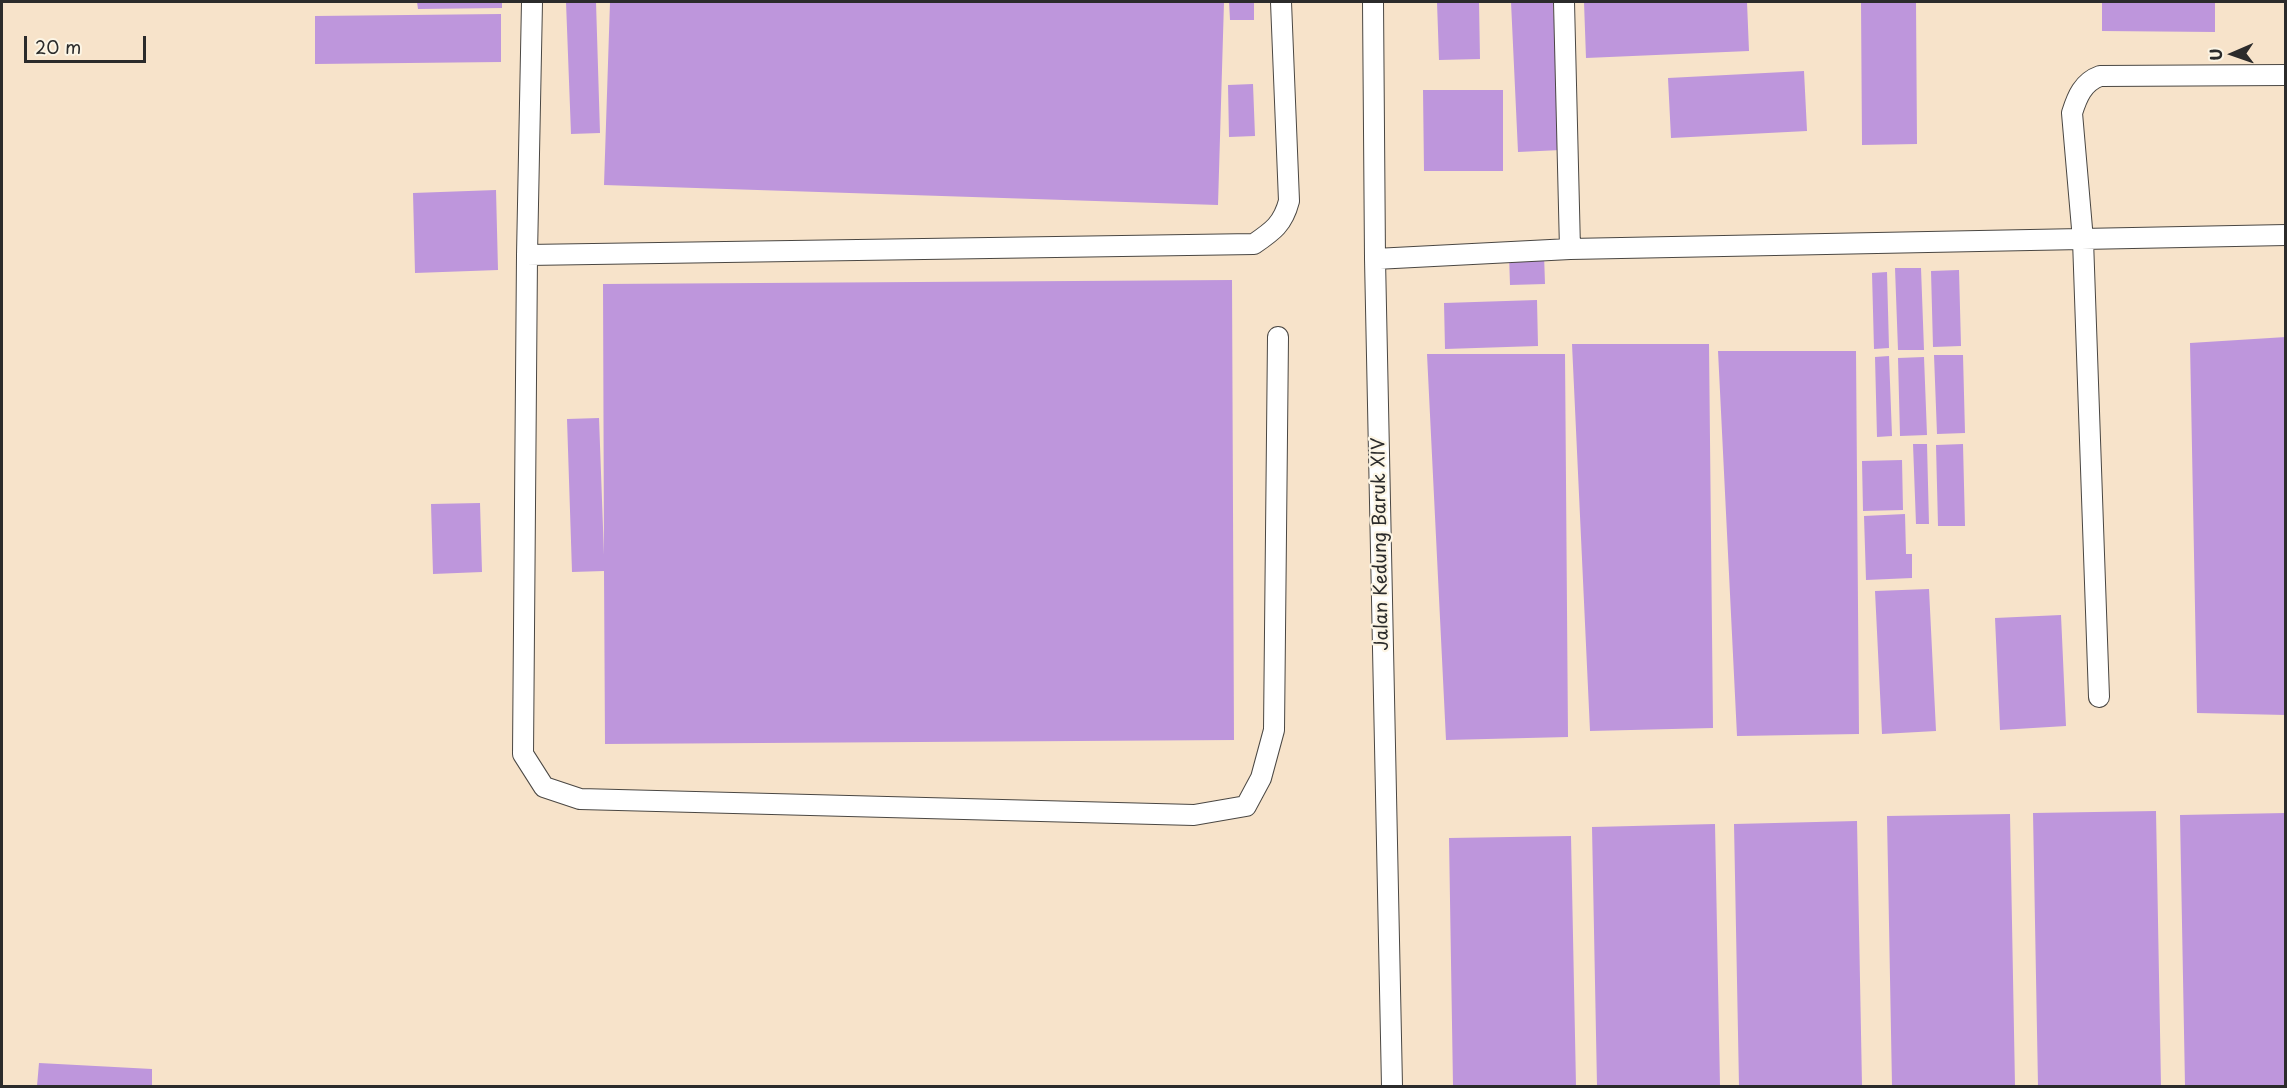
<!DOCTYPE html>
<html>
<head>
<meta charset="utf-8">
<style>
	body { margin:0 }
	#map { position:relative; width:2287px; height:1088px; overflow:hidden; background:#f7e3ca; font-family:"Playpen Sans",sans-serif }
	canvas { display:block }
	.frame { position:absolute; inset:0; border:3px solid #2b2b2b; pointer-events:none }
	.north { position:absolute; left:2203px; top:24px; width:60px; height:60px; -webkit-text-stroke:4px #fcf5e5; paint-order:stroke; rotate:268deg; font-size:16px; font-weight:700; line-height:24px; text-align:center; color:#2b2b2b }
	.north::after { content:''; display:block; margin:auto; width:21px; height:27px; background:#2b2b2b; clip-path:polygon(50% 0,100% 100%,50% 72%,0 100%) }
	.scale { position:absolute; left:24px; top:36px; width:122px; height:27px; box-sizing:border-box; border:3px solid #2b2b2b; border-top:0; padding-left:8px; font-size:18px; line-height:21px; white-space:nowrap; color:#2b2b2b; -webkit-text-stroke:4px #fcf5e5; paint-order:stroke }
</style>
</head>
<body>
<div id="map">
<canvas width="2287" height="1088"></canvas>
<div class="frame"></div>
<div class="north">U</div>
<div class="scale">20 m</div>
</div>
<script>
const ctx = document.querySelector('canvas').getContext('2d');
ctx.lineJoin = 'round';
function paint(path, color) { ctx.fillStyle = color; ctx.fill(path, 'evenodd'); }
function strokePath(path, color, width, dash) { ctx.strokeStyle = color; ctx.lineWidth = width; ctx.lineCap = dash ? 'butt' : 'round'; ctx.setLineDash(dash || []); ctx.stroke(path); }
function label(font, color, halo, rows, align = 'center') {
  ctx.font = font + ' "Playpen Sans",sans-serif'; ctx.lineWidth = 4.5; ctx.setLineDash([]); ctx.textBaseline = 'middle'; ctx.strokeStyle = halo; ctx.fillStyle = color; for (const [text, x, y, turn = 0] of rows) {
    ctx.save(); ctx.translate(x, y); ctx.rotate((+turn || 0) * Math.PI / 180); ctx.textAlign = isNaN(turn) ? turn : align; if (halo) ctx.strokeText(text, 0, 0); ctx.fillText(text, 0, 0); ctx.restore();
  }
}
paint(new Path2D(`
	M417,2h85v6l-84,1z
	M566,2h30l4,131 -29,1z
	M610,2h614l-6,203 -614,-20z
	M1229,2h25v18h-24z
	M1437,2h42l1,57 -41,1z
	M1511,2h42l8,148 -43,2z
	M1584,2h163l2,49 -163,7z
	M1861,2h55l1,142 -55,1z
	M2102,2h113v30l-113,-1z
	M501,14v48l-186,2v-48z
	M1804,71l3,60 -136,7 -3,-60z
	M1253,84l2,52 -26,1 -1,-52z
	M1423,90h80v81h-79z
	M496,190l2,80 -83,3 -2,-80z
	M1544,254l1,30 -35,1 -1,-30z
	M1895,268h26l3,82h-26z
	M1959,270l2,76 -28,1 -2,-76z
	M1887,272l2,76 -15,1 -2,-76z
	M1232,280l2,460 -629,4 -1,-173 -32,1 -5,-153 32,-1 5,137 -1,-271z
	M1537,300l1,46 -93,3 -1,-46z
	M2286,337v378l-89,-2 -7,-370z
	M1572,344h137l4,384 -123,3z
	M1718,351h138l3,383 -122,2z
	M1427,354h138l3,383 -122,3z
	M1934,355h29l2,78 -28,1z
	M1889,356l3,80 -15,1 -2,-80z
	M1924,357l3,78 -27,1 -2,-78z
	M1913,444h14l2,80h-13z
	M1963,444l2,82h-27l-2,-81z
	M1902,460l1,50 -40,1 -1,-50z
	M480,503l2,69 -49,2 -2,-70z
	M1905,514l1,40h6v24l-46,2 -2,-64z
	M1929,589l7,142 -54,3 -7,-143z
	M2061,615l5,111 -66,4 -5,-112z
	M2156,811l5,275h-123l-5,-273z
	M2286,813v273h-101l-5,-271z
	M2010,814l5,272h-123l-5,-270z
	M1857,821l5,265h-123l-5,-262z
	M1715,824l5,262h-123l-5,-259z
	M1571,836l5,250h-123l-4,-248z
	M39,1063l113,6v17h-115z`), '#be96dc');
const service = new Path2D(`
	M532,2l-5,253 -4,499 21,33 36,12 614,16 52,-9 15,-28 13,-48 4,-393
	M1373,2l2,257 17,827
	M1570,249l716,-14
	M527,255l727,-11c19,-13 29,-20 35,-43l-8,-199
	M1375,259l195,-10 -6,-247
	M2099,697l-16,-457 -11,-127c5,-16 11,-31 28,-37l186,-1`);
strokePath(service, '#4a4743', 22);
strokePath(service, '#fff', 20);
label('18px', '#2b2b2b', '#fcf5e5', [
	["Jalan Kedung Baruk XIV",1381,544,-91]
]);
</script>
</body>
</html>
